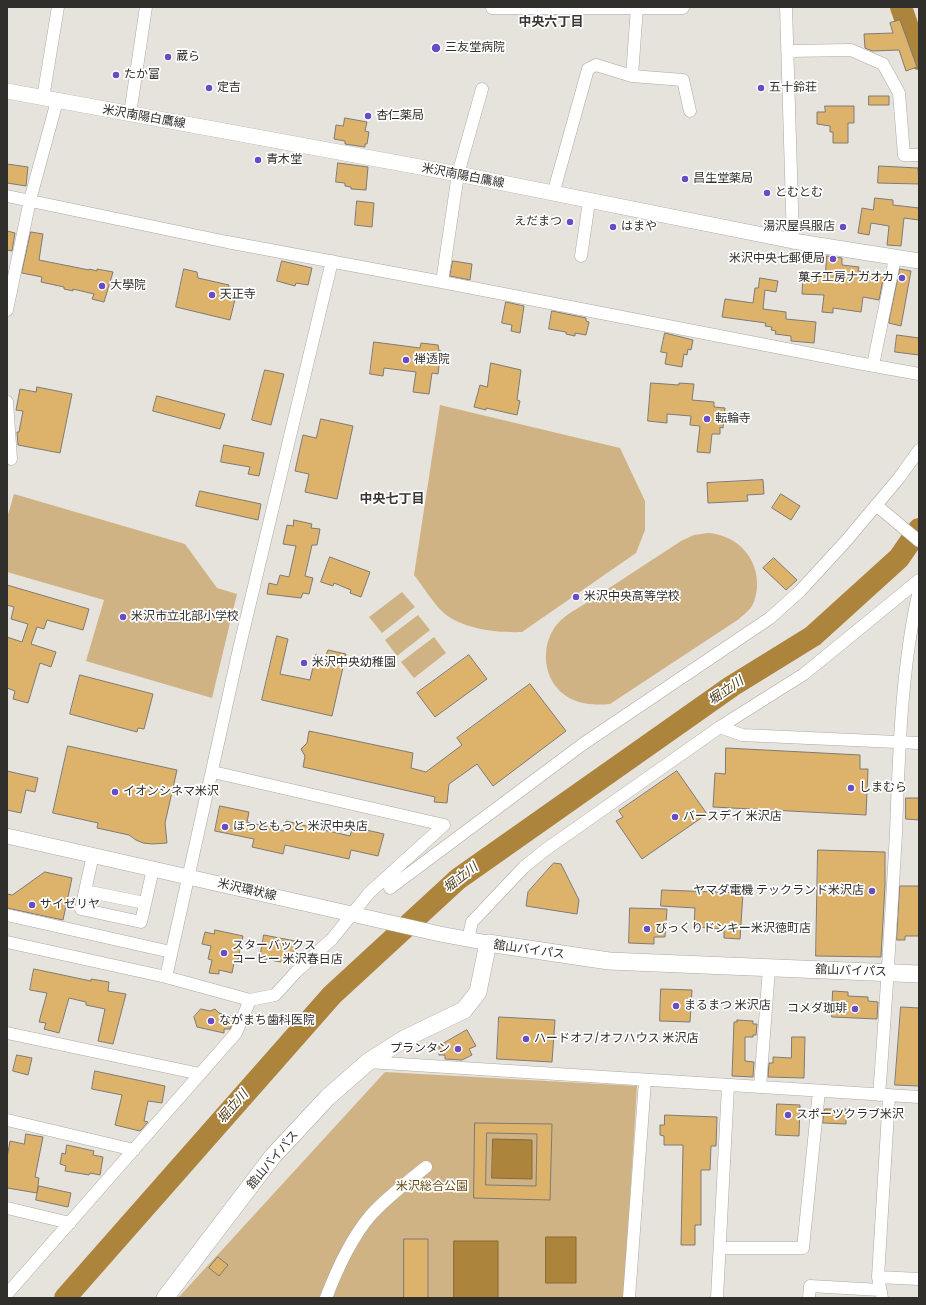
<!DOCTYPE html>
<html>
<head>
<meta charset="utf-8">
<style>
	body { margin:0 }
	#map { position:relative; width:926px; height:1305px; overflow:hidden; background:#e6e2dc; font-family:"Fira Sans Condensed",sans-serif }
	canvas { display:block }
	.frame { position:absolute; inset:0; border:8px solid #302f2c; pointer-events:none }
</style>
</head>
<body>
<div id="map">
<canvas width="926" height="1305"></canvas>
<div class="frame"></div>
</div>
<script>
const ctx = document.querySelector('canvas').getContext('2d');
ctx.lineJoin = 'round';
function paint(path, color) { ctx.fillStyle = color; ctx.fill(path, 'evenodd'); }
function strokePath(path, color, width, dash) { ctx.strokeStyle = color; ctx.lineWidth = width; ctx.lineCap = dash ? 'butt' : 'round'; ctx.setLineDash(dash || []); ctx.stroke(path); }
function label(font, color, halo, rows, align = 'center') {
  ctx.font = font + ' "Fira Sans Condensed","Noto Sans JP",sans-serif'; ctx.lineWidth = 3.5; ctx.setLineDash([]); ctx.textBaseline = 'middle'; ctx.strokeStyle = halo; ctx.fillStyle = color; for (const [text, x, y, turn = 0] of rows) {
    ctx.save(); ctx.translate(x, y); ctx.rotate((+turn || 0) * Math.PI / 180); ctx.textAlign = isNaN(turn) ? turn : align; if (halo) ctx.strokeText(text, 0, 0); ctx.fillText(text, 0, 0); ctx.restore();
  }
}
paint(new Path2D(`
	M440,405l180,43 25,53v29l-9,23 -114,79c-25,1 -58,-3 -77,-18 -11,-9 -22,-28 -31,-39z
	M14,494l171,50 32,44 20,6 -25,104 -126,-37 18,-61 -97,-28v-54z
	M708,533c29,2 51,25 49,55 -1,6 -2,13 -5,18 -3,5 -9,9 -13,13l-129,85c-21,2 -43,-1 -56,-20 -13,-20 -10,-48 7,-64 10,-9 25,-16 36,-24 28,-18 56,-37 84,-55l13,-6z
	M402,592l13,15 -33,26 -13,-16z
	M418,615l12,15 -33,26 -12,-16z
	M434,637l12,16 -32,25 -13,-16z
	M385,1072l252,14 -13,212h-446z`), '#d0b385');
const water = new Path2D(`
	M493,1139l39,1v39l-40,-1z
	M546,1237h30v46h-30z
	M454,1241h44v57h-44z`);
paint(water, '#ad843c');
strokePath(water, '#886a37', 1);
strokePath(new Path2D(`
	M901,7l18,52
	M65,1298l267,-303 126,-116 274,-193 81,-50 86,-78 20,-29`), '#ad843c', 22);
const building = new Path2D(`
	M900,20l17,47 -11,4 -7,-21 -27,1 -7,-3 -1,-14 29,-1 -3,-10z
	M869,96h20v9h-20z
	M825,106h29v17h-6v20h-15v-11h-3v-6l-13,-2v-12h8z
	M345,118l22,4 -2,9 4,1 -2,12h-2v3l-20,-3v-3l-11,-2 2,-14 7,1z
	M338,163l30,4 -2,23 -15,-1v-2l-6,-1v-3l-9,-1z
	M7,164l21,3 -2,19 -19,-3z
	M879,166l39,2 1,16 -41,-1z
	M875,198l18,2v5l26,3v12l-15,-2 -3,28 -14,-1 2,-19 -18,-3 -2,12 -11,-2 4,-25 11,2z
	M357,201l17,2 -2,24 -17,-2z
	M7,231l8,2 -3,18 -5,-1z
	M31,232l12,2 -4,26 50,10v-1l8,2v-2l16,3 -9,30 -12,-3 2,-5 -21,-5v2l-9,-2v-2l-23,-5 1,-5 -20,-4z
	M827,256l15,2v7l17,2 -1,4 26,4 -5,25 -16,-3 -2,15 -28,-4v5l-11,-1 2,-17 -22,-1 1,-21 22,2z
	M282,261l30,7 -4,17 -12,-2 -1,3 -18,-5z
	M453,261l19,3 -2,16 -20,-4z
	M184,269l13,3 1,6 31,7 -1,4 9,2 -7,29 -54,-13z
	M900,269l11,2 -10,55 -12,-3z
	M760,278l18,3 -2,11 -11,-2 -2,19 23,3v7l30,3 -2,21 -23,-2v-5l-16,-2 1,-3 -5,-1 1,-3 -7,-1 1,-3 -44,-6 3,-18 28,4 2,-15h3z
	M506,302l18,4 -4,27 -9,-2 1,-6 -10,-2z
	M552,311l34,7v3l3,1 -3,13 -11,-2v3l-9,-2v-2l-17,-3z
	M665,333l28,7 -2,10 -3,-1 -1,6 -3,-1 -2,13 -17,-3 2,-11 -6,-1z
	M897,335l22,3v17l-24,-3z
	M374,342l46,6 1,-5 17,2 1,6h2l-3,23 -6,-1 -3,21 -16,-2 3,-20 -32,-4 -1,8 -13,-2z
	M491,363l30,7 -4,30 3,1 -3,14 -31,-7v2l-12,-3 6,-22 7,2z
	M265,370l19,4 -13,51 -19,-5z
	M651,383l28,2v-2l15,1 -2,16 22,2v5l11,1 -2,20 -3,-1v7h-8l-2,19 -13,-1 3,-26 -10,-1 1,-9 -24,-2v9l-19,-2z
	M37,387l35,7 -12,59 -42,-8 -1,-13h2l4,-21 -7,-1 4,-21 16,3z
	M157,396l68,18 -5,15 -67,-18z
	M321,419l32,7 -16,73 -32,-7 4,-18 -14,-3 8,-36 13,3z
	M224,445l40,8 -5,23 -11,-2 2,-7 -29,-5z
	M763,480l1,14 -17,1 1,6 -40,2 -1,-20z
	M200,491l61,13 -3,16 -62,-14z
	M781,494l19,12 -9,14 -19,-12z
	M294,520l18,4 -1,4 9,1 -3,16h-5l-7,31 8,2 -4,16 -6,-1 -2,5 -34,-4 2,-11 8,2 3,-10 9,2 7,-31 -13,-2 4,-19 6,1z
	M330,557l40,15 -9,25 -11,-4 1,-3 -17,-7 -1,3 -12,-4z
	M774,558l23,22 -11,10 -23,-22z
	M7,585l82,24 -6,21 -36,-10 -3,9 -7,-2 -6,17 25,8 -5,15 -11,-4 -12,40 -15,-4 2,-8 -8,-3v-51l15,5 6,-18 -17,-5 3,-12 -7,-2z
	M277,636l11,3 -8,35 30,6 6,-26 9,4 3,-8 18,4 -14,62 -70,-16z
	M469,655l18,24 -52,38 -18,-24z
	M80,675l73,19 -9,35 -6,-1 -1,4 -67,-18z
	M530,684l36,47 -73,55 -16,-22 -28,20 -2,19 -13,-1 1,-5 -132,-30 2,-11 -4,-7 6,-6 2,-12 104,22 -2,15 15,4 36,-27 -5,-7z
	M68,746l109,24 -12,53 2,20 -15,1 -9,-1 -7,-3 -7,-5 -32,-7 1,-5 -45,-10z
	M726,748l134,7v14h8l-2,46 -153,-8 2,-34 10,1z
	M7,771l31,7 -3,14 -9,-2 -5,23 -14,-3z
	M677,771l30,43 -65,45 -26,-38 7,-4 -4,-6z
	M906,798h13v22l-13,-1z
	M220,806l29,6 -2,10 37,9 2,-10 64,15 3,-9 31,7 -6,22 -27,-6 -2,9 -64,-14 -2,9 -31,-7 2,-8 -39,-8z
	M818,850l67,2v33l-4,72 -65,-1z
	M554,863l7,1 18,36 -2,14 -51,-8 2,-14z
	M45,872l27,6 -9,42 -56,-12v-14l5,1z
	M900,886h19v50h-14v4h-8z
	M662,890l81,3 -3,46 -16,-1v-9l-30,-2 1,-19 -34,-2z
	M630,908l37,1 -2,28h-11v7l-25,-1z
	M215,930l28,6 -6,28 -3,-1 -2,10 -13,-3v4l-10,-1 3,-13 -4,-1 3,-13 -9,-2 3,-12 9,2z
	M264,935l31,6 -4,23 -31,-6z
	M34,969l57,12v-2l18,3 -1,9 18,3 -13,50 -15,-3 7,-32 -19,-4v-3l-17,-4 -10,35 -15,-4 2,-6 -7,-1 8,-29 -17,-3z
	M661,989l31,1 -2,32 -30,-1z
	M833,991l15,1v4l20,1v4l10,1 -1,17 -45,-2z
	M901,1007l18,1v78l-24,-1z
	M201,1009l9,2 5,-2 4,4 16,4 -5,12h-6v4l-27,-6 -3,-10z
	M499,1017l56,3 -3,42 -55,-3z
	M737,1020l16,1v3h4l-1,11h-3v2h-8v24l9,1 -1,15 -21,-1 2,-54h3z
	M467,1030l9,16 -7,3 3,6 -10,5 -17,-1v-4h-6v-9z
	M792,1037h13l-1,41 -36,-1 1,-14h4v-6l18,1z
	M17,1055l15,3 -4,17 -15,-4z
	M95,1071l70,15 -3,17 -14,-2 -4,20 4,1 -8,9 -25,-6 7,-30 -30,-6z
	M777,1104l23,1 -1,31 -23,-1z
	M825,1109h21v15l-23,-1z
	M665,1115l52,2 -1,29h-5l-1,24h-9v55h-6v20h-14l2,-100h-19v-9l-4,-1v-10h4z
	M475,1123l77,1 -2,76 -76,-2zM487,1133l50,1 -1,52 -50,-1z
	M26,1134l17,3 -8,40 4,1 -2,15 -30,-5v-30l3,-17 14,3z
	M67,1145l27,6 -1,4 10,2 -3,18 -10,-2 -1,2 -24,-4 1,-5 -6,-2 2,-11 3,1z
	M39,1186l32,7 -3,14 -32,-7z
	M404,1239h24v59h-24z
	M218,1257l10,8 -9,11 -10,-8z`);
paint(building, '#ddb26b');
strokePath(building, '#7e7a74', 1);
const minor = new Path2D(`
	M786,7l7,234
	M492,8h191
	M788,51l63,-1 32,14 16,29 5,62h15
	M632,76l5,-69
	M43,98l15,-91
	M130,114l16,-107
	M553,194l35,-125 8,-4 36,11 51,4 7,31
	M7,196l220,46 215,40 416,81 61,11
	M581,256l8,-54
	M442,282l16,-108 24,-85
	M7,310l23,-110 27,-99
	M873,365l22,-107
	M7,402l4,57
	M876,505l43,36
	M720,727l22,8 177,8
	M213,772l231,53
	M93,855l-12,54 60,13 12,-53
	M390,888l193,-144 187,-126 30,-27 46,-50 53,-63 20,-28
	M85,891l60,12
	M7,915l164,37
	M468,939l4,-17 52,-55 21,-17 175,-123 84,-53 115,-94
	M7,942l159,35 84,23 25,-5 21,-23 36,-33 37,-46 75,-68
	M166,977l73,-328 93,-388
	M7,1033l193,41
	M368,1062l551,35
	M760,1087l9,-118
	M879,1095c7,-87 12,-175 17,-262 3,-81 5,-164 23,-243
	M7,1120l127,30
	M7,1208l63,15
	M720,1248h83l16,-157
	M878,1277l41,2
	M7,1294l229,-261 14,-33
	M326,1298c11,-29 24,-58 44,-82 16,-18 37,-34 56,-49
	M629,1298l16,-217
	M717,1298l11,-212
	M809,1298l1,-12 70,4
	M882,1298l-4,-21 11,-181`);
const major = new Path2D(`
	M7,91l451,83 335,67 126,20
	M7,836l433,98 48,9`);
const highway = new Path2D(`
	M165,1298l108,-142 55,-59 40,-35 36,-23 60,-29 14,-18 10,-49 121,18 310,13`);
strokePath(minor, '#ada9a3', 13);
strokePath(major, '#ada9a3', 16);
strokePath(highway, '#ada9a3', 18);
strokePath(minor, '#fff', 12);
strokePath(major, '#fff', 15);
strokePath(highway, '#fff', 17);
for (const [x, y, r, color] of [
	[436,48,5,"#684cc5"],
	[168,57,4,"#684cc5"],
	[116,75,4,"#684cc5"],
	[209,88,4,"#684cc5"],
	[761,88,4,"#684cc5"],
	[368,116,4,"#684cc5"],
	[258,160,4,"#684cc5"],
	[685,179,4,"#684cc5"],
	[767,193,4,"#684cc5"],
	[570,222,4,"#684cc5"],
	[613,227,4,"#684cc5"],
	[843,227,4,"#684cc5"],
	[833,259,4,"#684cc5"],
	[902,278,4,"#684cc5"],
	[102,286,4,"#684cc5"],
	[212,295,4,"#684cc5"],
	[406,360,4,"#684cc5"],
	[707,419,4,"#684cc5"],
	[576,597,4,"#684cc5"],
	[123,617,4,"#684cc5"],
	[304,663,4,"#684cc5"],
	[851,788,4,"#684cc5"],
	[115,792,4,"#684cc5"],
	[675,817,4,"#684cc5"],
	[225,827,4,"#684cc5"],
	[872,891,4,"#684cc5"],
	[32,905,4,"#684cc5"],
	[647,929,4,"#684cc5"],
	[224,953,4,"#684cc5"],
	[676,1006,4,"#684cc5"],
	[855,1009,4,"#684cc5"],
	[211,1021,4,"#684cc5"],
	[526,1039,4,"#684cc5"],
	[458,1049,4,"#684cc5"],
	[788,1115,4,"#684cc5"]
]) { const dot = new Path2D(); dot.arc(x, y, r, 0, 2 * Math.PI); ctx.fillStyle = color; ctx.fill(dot); strokePath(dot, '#fff', 1.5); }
label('12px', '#302f2c', '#fff', [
	["三友堂病院",445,48],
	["蔵ら",176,57],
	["たか富",124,75],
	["定吉",217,88],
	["五十鈴荘",769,88],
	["杏仁薬局",376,116],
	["青木堂",266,160],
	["昌生堂薬局",693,179],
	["とむとむ",775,193],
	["えだまつ",562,222,"right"],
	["はまや",621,227],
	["湯沢屋呉服店",835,227,"right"],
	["米沢中央七郵便局",825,259,"right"],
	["菓子工房ナガオカ",894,278,"right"],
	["大學院",110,286],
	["天正寺",220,295],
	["禅透院",414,360],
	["転輪寺",715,419],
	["米沢中央高等学校",584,597],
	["米沢市立北部小学校",131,617],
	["米沢中央幼稚園",312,663],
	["しまむら",859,788],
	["イオンシネマ米沢",123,792],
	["バースデイ 米沢店",683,817],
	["ほっともっと 米沢中央店",233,827],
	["ヤマダ電機 テックランド米沢店",864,891,"right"],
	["サイゼリヤ",40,905],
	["びっくりドンキー米沢徳町店",655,929],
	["スターバックス",232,946],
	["コーヒー 米沢春日店",232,960],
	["まるまつ 米沢店",684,1006],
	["コメダ珈琲",847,1009,"right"],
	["ながまち歯科医院",219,1021],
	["ハードオフ/オフハウス 米沢店",534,1039],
	["プランタン",450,1049,"right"],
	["スポーツクラブ米沢",796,1115]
], 'left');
label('12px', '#302f2c', '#fff', [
	["米沢南陽白鷹線",144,117,10],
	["米沢南陽白鷹線",463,176,11],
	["米沢環状線",247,890,13],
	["舘山バイパス",529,950,8],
	["舘山バイパス",851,971,2],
	["舘山バイパス",273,1160,-50]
]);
label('12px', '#694c16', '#fff', [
	["米沢総合公園",432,1187]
]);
label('bold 13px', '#3a3732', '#fff', [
	["中央六丁目",551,22],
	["中央七丁目",392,499]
]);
label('italic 13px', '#4a3818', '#fff', [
	["堀立川",726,691,-34],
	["堀立川",461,878,-38],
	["堀立川",233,1107,-49]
]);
</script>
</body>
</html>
